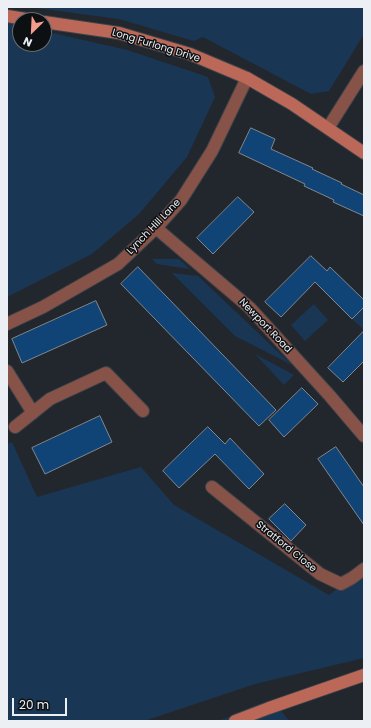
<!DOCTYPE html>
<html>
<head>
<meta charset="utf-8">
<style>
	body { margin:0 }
	#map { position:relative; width:371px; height:728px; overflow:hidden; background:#22272e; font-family:Poppins,sans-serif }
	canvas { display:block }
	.frame { position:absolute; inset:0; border:8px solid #ecf0f4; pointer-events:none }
	.north { position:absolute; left:12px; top:12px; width:40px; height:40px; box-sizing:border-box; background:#0d1013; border:1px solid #666a6d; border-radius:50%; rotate:204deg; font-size:11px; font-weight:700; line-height:16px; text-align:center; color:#ecf0f4 }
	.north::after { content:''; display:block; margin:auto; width:14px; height:18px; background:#f49d8d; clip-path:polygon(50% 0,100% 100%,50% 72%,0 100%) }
	.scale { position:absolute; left:12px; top:698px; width:55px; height:18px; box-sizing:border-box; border:2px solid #ecf0f4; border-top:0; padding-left:5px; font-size:12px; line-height:14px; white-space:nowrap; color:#ecf0f4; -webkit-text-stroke:3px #0d1013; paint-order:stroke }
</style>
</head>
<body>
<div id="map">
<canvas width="371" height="728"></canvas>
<div class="frame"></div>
<div class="north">N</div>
<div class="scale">20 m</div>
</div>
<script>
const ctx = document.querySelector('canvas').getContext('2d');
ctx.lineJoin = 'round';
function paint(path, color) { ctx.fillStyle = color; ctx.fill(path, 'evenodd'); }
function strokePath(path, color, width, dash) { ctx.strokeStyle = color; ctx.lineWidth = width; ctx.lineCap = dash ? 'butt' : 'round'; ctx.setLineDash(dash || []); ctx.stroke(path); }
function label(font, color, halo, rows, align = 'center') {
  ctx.font = font + ' Poppins,sans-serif'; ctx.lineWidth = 3; ctx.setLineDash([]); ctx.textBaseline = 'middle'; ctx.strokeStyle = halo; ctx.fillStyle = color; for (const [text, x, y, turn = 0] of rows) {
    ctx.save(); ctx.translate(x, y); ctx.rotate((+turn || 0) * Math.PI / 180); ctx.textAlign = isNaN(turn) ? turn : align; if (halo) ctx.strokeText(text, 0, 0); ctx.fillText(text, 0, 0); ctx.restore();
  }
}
paint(new Path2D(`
	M29,7h335v27l-35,57 -18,3 -108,-57 -9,4 -75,-22z
	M7,22l13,3v19h24v-13l83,19 81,27 7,20 -28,60 -48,57 -47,40 -85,43z
	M152,259h27l11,10 -33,-5z
	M172,273l26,3 94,89 -57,-29z
	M314,304l14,16 -23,21 -14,-16z
	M364,309v21l-11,-10 -1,-5z
	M255,354l39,21 -10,10z
	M12,442l25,55 104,-30 33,38 155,90 35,-25v88l-109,26 -111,37h-137v-277z
	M275,703l14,18h-72z`), '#1a3655');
const building = new Path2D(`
	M251,128l24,11 -4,10 42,19 -1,1 30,14 -1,1 23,11v21l-31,-14 1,-2 -30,-14 1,-2 -66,-31z
	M238,197l16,15 -41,42 -16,-16z
	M311,256l16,15 3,-4 34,33v7l-12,12 -37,-37 -34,35 -16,-15z
	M138,267l138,143 -17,16 -138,-142z
	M96,301l11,24 -85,38 -10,-24z
	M364,331v30l-21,21 -15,-14z
	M302,388l16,16 -34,33 -15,-17z
	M100,416l12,26 -67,32 -13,-26z
	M208,427l17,17 5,-6 34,36 -15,15 -34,-35 -36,34 -16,-17z
	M336,447l28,40v38l-46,-66z
	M285,504l21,21 -15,16 -22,-22z`);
paint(building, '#104477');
strokePath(building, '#80878f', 1);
const street = new Path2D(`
	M328,128l36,-57
	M156,228l94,80 80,88 34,40
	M7,324l36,-17 75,-43 38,-36 25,-28 31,-49 35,-73
	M7,371l26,42
	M15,427l35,-28 56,-26 37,38
	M212,487l108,87 21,10 11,-6 12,-9`);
const secondary = new Path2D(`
	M7,16l25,4
	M44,22l75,11 71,21 57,24 45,26 72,49
	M235,721l34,-13 95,-33`);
strokePath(street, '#3e434a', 14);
strokePath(secondary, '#3e434a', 14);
strokePath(street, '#875248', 12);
strokePath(secondary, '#bc6859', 12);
label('10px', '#ecf0f4', '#0d1013', [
	["Long Furlong Drive",156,46,17],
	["Lynch Hill Lane",154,227,-46],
	["Newport Road",265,326,46],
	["Stratford Close",286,547,39]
]);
</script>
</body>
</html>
